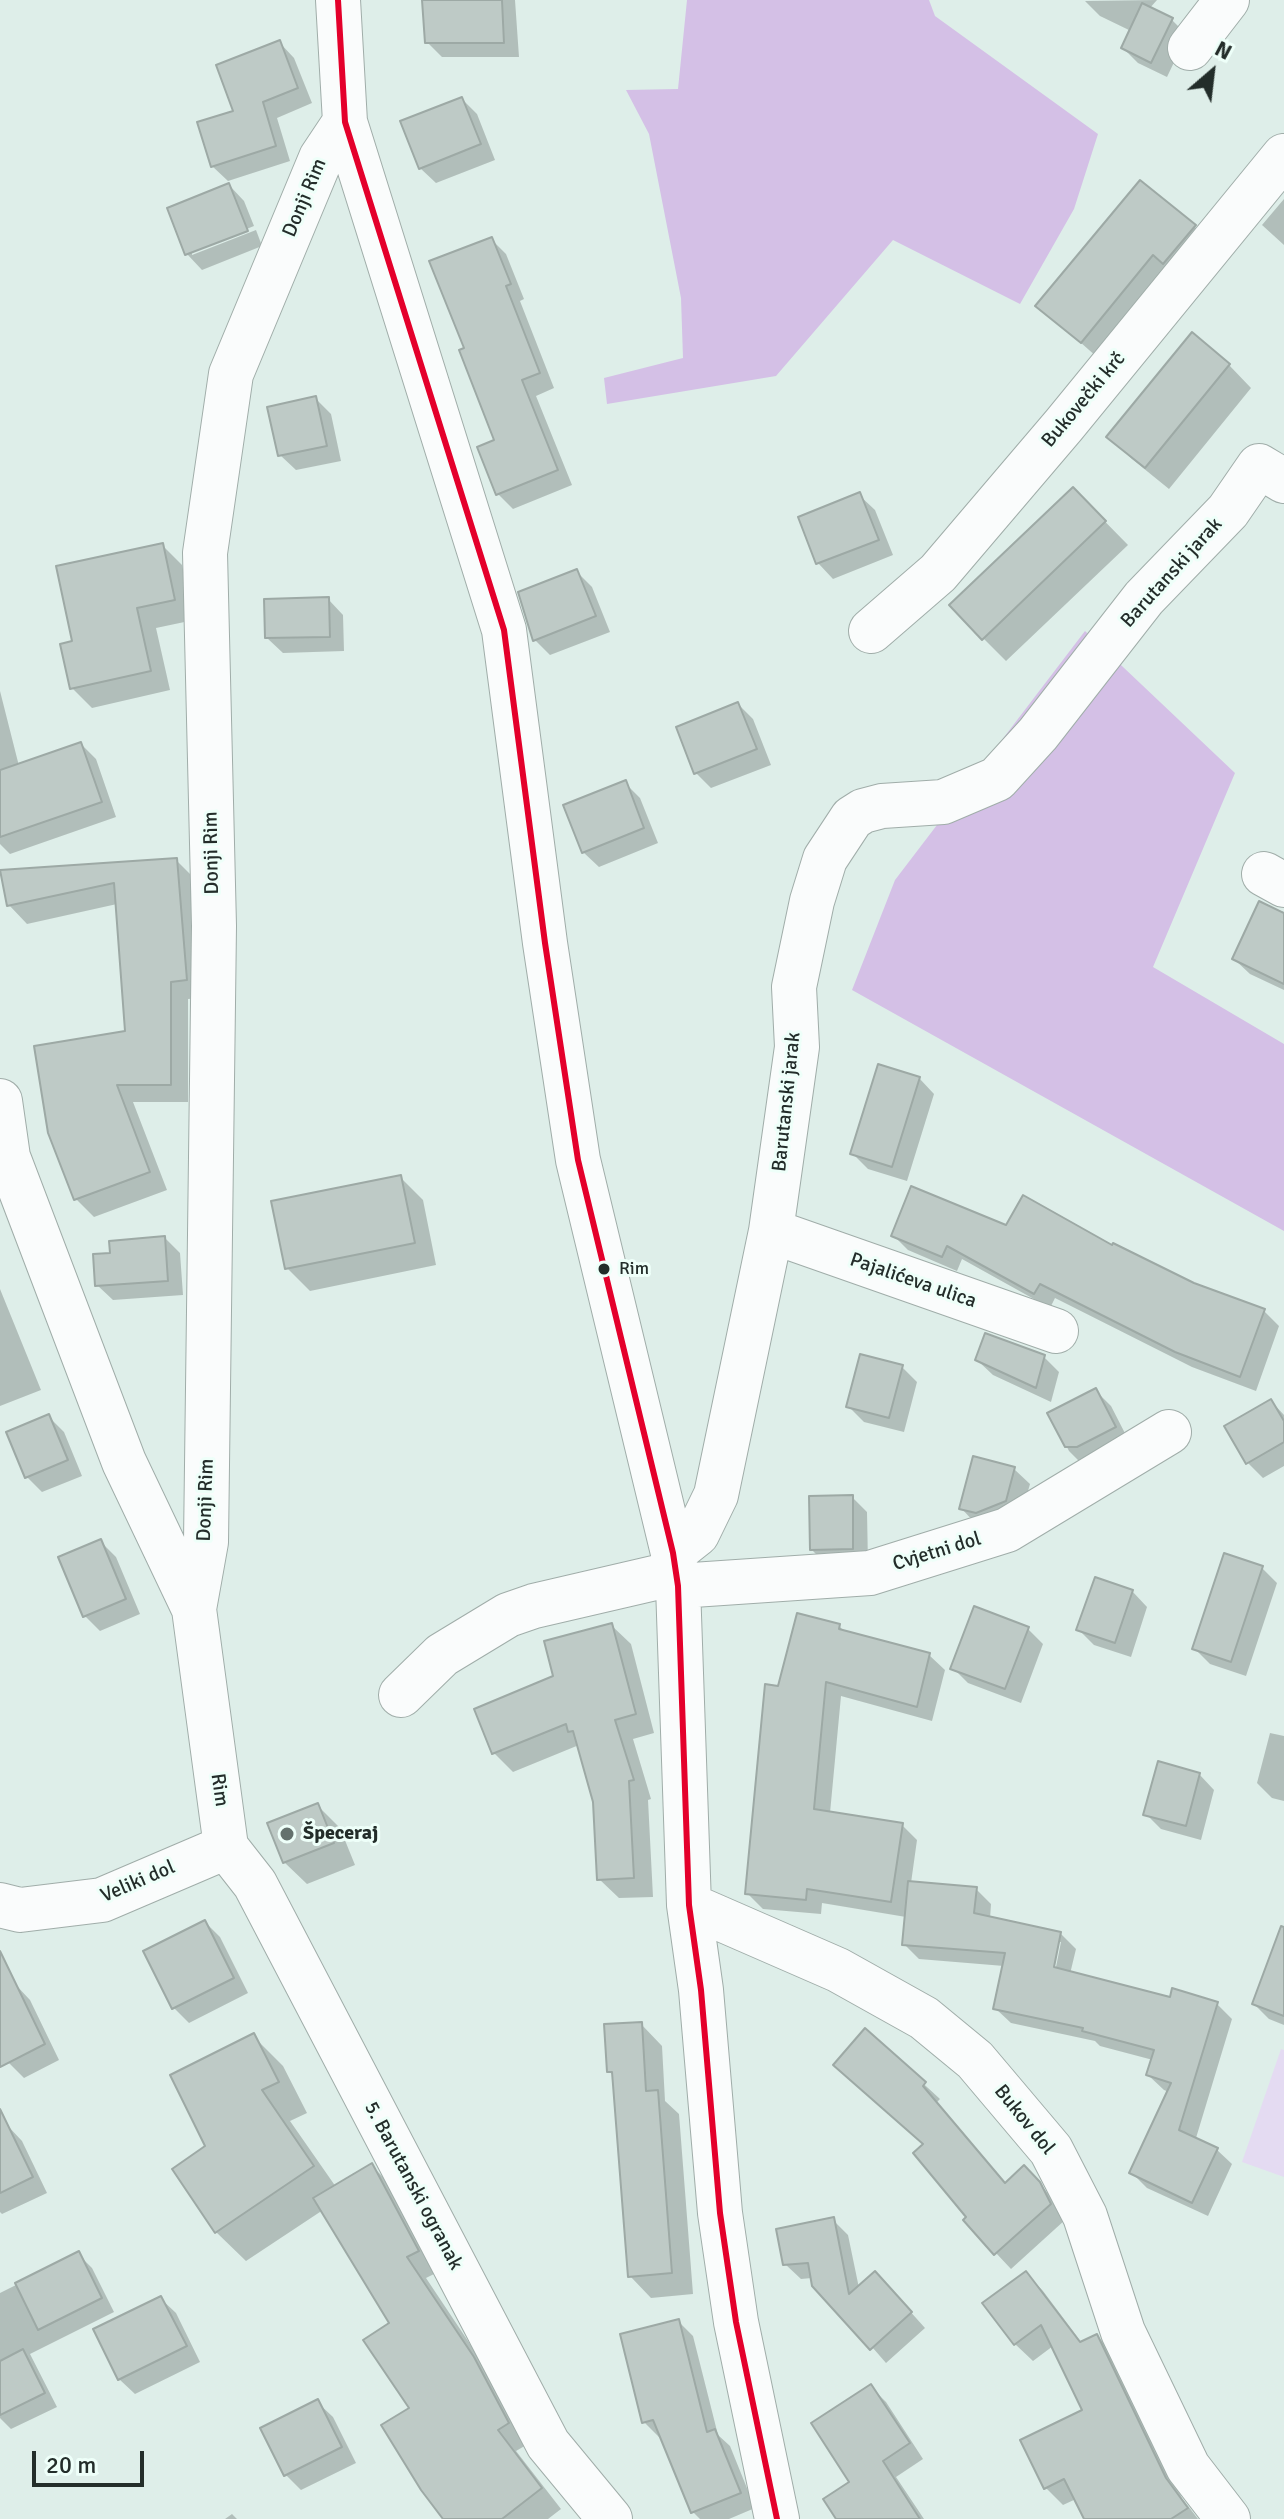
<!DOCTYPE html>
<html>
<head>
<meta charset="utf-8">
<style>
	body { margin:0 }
	#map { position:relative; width:1284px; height:2519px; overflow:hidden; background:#deeee9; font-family:Signika,sans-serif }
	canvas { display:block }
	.north { position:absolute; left:1172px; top:32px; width:80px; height:80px; -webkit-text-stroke:6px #eefff9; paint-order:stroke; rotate:28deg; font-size:22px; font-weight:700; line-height:32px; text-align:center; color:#232d2a }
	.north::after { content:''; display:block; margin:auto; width:28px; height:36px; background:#232d2a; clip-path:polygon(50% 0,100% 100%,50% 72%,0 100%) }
	.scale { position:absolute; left:32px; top:2451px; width:112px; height:36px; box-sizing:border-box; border:4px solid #232d2a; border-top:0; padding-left:10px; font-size:24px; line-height:28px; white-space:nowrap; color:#232d2a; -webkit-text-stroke:6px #eefff9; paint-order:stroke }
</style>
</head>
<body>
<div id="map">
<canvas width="1284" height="2519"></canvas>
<div class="north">N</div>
<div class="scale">20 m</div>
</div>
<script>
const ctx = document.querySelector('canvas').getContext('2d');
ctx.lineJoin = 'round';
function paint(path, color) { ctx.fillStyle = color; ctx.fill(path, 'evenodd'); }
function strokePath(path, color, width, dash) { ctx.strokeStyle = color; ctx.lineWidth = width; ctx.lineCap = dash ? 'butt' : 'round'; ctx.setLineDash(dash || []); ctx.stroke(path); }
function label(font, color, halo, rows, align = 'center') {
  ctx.font = font + ' Signika,sans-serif'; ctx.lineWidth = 6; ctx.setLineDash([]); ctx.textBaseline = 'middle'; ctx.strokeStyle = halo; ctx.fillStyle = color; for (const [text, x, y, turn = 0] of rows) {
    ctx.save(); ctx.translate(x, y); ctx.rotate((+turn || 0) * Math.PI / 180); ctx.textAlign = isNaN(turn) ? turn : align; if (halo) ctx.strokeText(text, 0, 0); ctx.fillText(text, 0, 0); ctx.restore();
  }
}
paint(new Path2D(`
	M1281,2049l3,1v127l-42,-15z`), '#e4dbf2');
paint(new Path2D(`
	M687,0h242l6,16 163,118 -24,75 -54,95 -127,-64 -117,136 -169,28 -3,-26 79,-20 -2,-60 -32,-164 -23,-44 52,-1z
	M1085,631l150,142 -82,194 131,77v187l-432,-241 43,-110z`), '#d4c0e6');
paint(new Path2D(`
	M424,0h91l4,57h-77l-15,-15z
	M1157,0l-8,9 23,11 15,15 -20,42 -29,-14 -15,-15 8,-17 -31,-15 -15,-15z
	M279,42l15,16 18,45 -35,15 13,43 -62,20 -16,-15 24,-53z
	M462,99l15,15 18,46 -59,23 -16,-15z
	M229,185l15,16 10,25 -62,25v4l64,-25 6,16 -60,24 -15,-16z
	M1284,199v46l-22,-20z
	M1194,226l15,15 -112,116 -59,-52z
	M491,239l15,15 18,45 -4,2 34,87 -18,8 36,89 -59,24 -16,-16v-52l-31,-92z
	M1229,365l22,23 -82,101 -37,-30 -23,-22z
	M316,399l15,15 10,47 -45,9 -16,-15z
	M1073,489l55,56 -122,116 -55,-55z
	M859,495l16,15 18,45 -60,24 -15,-16z
	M162,545l20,20 12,55 -38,8 14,62 -78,18 -20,-20 2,-45z
	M576,571l16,16 18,45 -60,23 -15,-15z
	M328,599l15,16 1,36 -61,2 -16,-15z
	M0,691l19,75 62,-22 15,15 20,58 -106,37 -10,-10z
	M738,704l15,15 18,46 -60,23 -15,-15z
	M625,783l15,15 18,45 -59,24 -16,-15z
	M176,860l18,18 10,120 -16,1v103h-55l34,88 -73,27 -18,-18 51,-166 -10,-129 -90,20 -18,-19z
	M1260,904l24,8v78l-34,-16 -16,-15z
	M919,1078l15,16 -27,87 -39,-12 -16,-16z
	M400,1177l23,23 13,65 -126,26 -23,-23z
	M1007,1228l105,19 81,38 71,26 15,15 -23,65 -64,-24 -137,-69 -5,10 -88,-49 -5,12 -49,-21 -15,-15z
	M165,1238l15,15 3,42 -70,5 -16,-15 15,-30z
	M0,1289l41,101 -41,16z
	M1044,1357l15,15 -8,30 -58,-27 -16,-15z
	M902,1367l15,15 -13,50 -40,-10 -16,-16z
	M1096,1391l15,15 19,37 -46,23 -15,-15 -19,-37z
	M1271,1401l13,14v51l-21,12 -15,-15z
	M49,1417l15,15 18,44 -40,16 -15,-15z
	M1014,1469l16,15 -9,32 -45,8 -15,-16z
	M852,1497l15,15 1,52 -41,1 -15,-15z
	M101,1542l15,15 24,57 -40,17 -15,-15z
	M1262,1568l15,15 -31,93 -36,-12 -16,-16z
	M1132,1591l15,16 -16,50 -37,-12 -15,-15z
	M611,1625l20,19 23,89 -21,6 18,60 -3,1 5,97 -34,1 -20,-19 -4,-77 -16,-57 -66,27 -19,-19 62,-76z
	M839,1626l6,6 84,23 16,15 -13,51 -91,-25 -11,117 72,12 15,15 -6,43 65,6 15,15 -1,15 70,14 16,16 -6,25 101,25 46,5 15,15 -36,119 20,11 16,15 -24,52 -61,-28 -15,-15 37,-81 -5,-2 -16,-15 5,-15 -53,-14 -5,-5 -84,-18 -16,-15 9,-42 -85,-7 -15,-15 2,-27 -84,-14 -1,11 -58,-5 -15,-15 32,-206zM1057,1942h4l-7,35h-4z
	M1028,1629l15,15 -22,59 -53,-20 -15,-15z
	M1270,1733l14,3v65l-12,-3 -15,-15z
	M1199,1774l15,16 -13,50 -40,-11 -15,-15z
	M317,1805l23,23 15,37 -48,19 -23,-22z
	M205,1922l15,15 28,56 -59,30 -16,-16z
	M1284,1947v78l-15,-6 -15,-15z
	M15,1984l15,16 29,60 -35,18 -16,-16 -8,-16v-54z
	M641,2024l21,22 3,55 14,13 14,180 -42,4 -21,-22 -16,-200 -5,-5z
	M866,2031l74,68 -3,3 69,82 33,-1 15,17 11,20 -54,49 -46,-49 4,-3 -44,-72z
	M253,2036l30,30 24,47 -17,8 46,66 36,-21 20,20 46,86 -12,6 68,102 34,64 -12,7 45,58 -13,10h-103l-33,-110 -21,-85 -68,-114 -77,51 -30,-29 -9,-85z
	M7,2125l15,16 25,52 -45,21 -2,-2v-83z
	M833,2220l15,15 11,53 31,1 35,39 -39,35 -74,-85 -11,1 -16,-15z
	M78,2254l14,14 22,44 -84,42 27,53 -46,22 -11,-11v-125z
	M1026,2273l17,18 39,52 15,-7 17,17 68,145 16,21h-107l-15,-20 -13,6 -17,-17 38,-77 -31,-65 -20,15 -18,-17z
	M160,2298l16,15 24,49 -65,32 -16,-15z
	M678,2321l15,15 25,99 12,11 25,62 -26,11h-29l-7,-7 -31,-75h-3l-15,-15z
	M871,2387l15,15 37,57 -27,18 28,42h-86l14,-36z
	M317,2402l16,15 23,46 -55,27 -15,-15z
	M232,2514l5,5h-12z`), '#0003');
const building = new Path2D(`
	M422,0h80l2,43h-79z
	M1142,3l31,15 -22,45 -30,-15z
	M280,40l18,48 -35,14 13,44 -65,21 -14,-45 36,-11 -17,-46z
	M462,97l19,47 -62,25 -19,-48z
	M1140,180l56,45 -33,39 -10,-9 -72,88 -46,-37z
	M229,183l19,48 -63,24 -18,-47z
	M492,237l19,47 -5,2 34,87 -18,7 36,90 -62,25 -19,-48 17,-7 -35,-90 5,-2 -35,-87z
	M1192,332l38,32 -85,104 -39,-31z
	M316,396l11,50 -49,10 -11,-49z
	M1073,487l33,34 -124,119 -33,-35z
	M860,492l19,48 -63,24 -18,-47z
	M163,543l12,57 -38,8 14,63 -81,18 -10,-45 12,-3 -16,-75z
	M577,569l19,47 -63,25 -15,-49z
	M329,597l1,40 -65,1 -1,-39z
	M738,702l19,47 -63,25 -18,-47z
	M81,742l21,60 -102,35v-67z
	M626,780l18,48 -62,25 -19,-48z
	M177,858l10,122 -16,2v103h-54l33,87 -76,28 -26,-67 -14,-87 91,-15 -11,-148 -107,23 -7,-36z
	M1259,901l25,12v71l-52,-25z
	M878,1064l42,13 -28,90 -42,-13z
	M401,1175l14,68 -130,26 -14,-68z
	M911,1186l95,39 17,-30 89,50 1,-2 81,40 71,26 -25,68 -65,-25 -135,-68 -6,10 -87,-48 -5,11 -51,-21z
	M165,1236l3,45 -73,5 -2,-32 17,-1 -1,-12z
	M985,1333l60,22 -9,33 -61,-28z
	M860,1354l43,11 -14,53 -43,-11z
	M1096,1388l20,39 -39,20h-12l-18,-34z
	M1271,1399l13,22v21l-38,22 -22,-38z
	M49,1414l19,46 -43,18 -19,-46z
	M973,1456l42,11 -9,34 -30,12 -17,-4z
	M853,1495v54l-43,1 -1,-54z
	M101,1539l25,60 -43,18 -25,-60z
	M1224,1553l39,13 -32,96 -39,-13z
	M1095,1577l38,13 -18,53 -39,-13z
	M974,1606l55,21 -24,62 -55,-20z
	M797,1613l43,11 -1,5 91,24 -13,54 -91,-25 -12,127 89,14 -12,79 -84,-13 -1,11 -61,-6 20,-210 13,2z
	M612,1623l24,91 -21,6 19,60 -5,1 5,97 -37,2 -4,-78 -20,-71 -5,1 -2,-8 -74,30 -18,-45 79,-33 -9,-35z
	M1158,1761l42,12 -14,53 -43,-11z
	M318,1803l16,40 -51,20 -16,-40z
	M908,1881l69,6 -3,26 87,19 -7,35 116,30 2,-9 46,14 -39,128 39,18 -26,55 -63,-30 42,-90 -25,-8 8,-25 -72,-19 1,-3 -90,-19 12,-56 -103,-8z
	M205,1920l29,58 -62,31 -29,-58z
	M1281,1926l3,1v89l-32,-12z
	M0,1951l45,93 -45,23z
	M642,2022l4,69 12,-1 14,183 -44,4 -16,-205h-5l-3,-48z
	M865,2028l61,54 -3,4 82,97 19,-18 16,17 11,22 -57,51 -31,-35 3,-3 -53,-64 10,-9 -90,-79z
	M254,2033l25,49 -17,8 52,76 -99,67 -43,-64 33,-23 -35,-71z
	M0,2109l33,68 -33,16z
	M372,2163l47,88 -12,6 67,100 35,66 -11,7 44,58 -40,31h-59l-22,-29 -40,-65 28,-17 -46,-68 26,-17 -76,-125z
	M834,2217l15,77 26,-23 37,41 -42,38 -58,-64 -4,-23 -25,2 -7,-36z
	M79,2251l23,47 -64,32 -23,-47z
	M1026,2271l54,71 17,-8 69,144 22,30 -17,11h-87l-20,-40 -20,10 -24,-49 62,-30 -41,-85 -27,20 -32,-42z
	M161,2296l26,50 -69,34 -25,-51z
	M679,2319l28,113 8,-3 26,64 -50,20 -38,-93 -11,3 -22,-89z
	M23,2349l22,44 -45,22v-54z
	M871,2384l39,59 -27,18 37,58h-84l-13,-20 26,-17 -38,-59z
	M318,2399l24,48 -58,29 -24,-48z`);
paint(building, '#becac6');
strokePath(building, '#9da9a5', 2);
const minor = new Path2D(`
	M338,0l7,122 159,508 41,313 33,217 95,393 5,33 11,319 12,85 19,223 16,109 41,197
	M1190,48l37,-48
	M871,631l67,-58 126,-148 220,-269
	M1264,874l20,11
	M0,1101l8,56 116,305 70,147 32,238 29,37 293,560 62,75
	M771,1231l285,100
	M673,1553l24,-19 19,-39 55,-264 26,-184 -3,-60 18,-86 13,-42 27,-41 11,-7 19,-5 61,-4 54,-23 41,-45 106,-136 84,-87 31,-45 25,15
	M678,1586l192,-13 137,-43 162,-98
	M194,1609l12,-67 8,-616 -9,-373 26,-179 90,-216 24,-36
	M401,1695l41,-40 66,-40 26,-9 142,-33
	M0,1905l20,5 82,-10 124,-53
	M689,1905l149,65 86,48 51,42 76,90 34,66 38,116 65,135 40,52`);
strokePath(minor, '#a0ada9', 46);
strokePath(minor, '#fafcfc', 44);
strokePath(new Path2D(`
	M338,0l7,122 159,508 41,313 33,217 95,393 5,33 11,319 12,85 19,223 16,109 41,197`), '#e4002b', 6);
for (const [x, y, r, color] of [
	[604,1269,7,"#232d2a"],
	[287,1834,8,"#64716d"]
]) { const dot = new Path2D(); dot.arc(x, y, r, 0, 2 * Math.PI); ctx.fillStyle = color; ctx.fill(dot); strokePath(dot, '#eefff9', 3); }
label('18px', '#232d2a', '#eefff9', [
	["Rim",619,1269]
], 'left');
label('20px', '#232d2a', '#eefff9', [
	["Donji Rim",305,198,-67],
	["Bukovečki krč",1084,400,-50],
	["Barutanski jarak",1172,573,-48],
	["Donji Rim",212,853,-91],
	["Barutanski jarak",787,1102,-84],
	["Pajalićeva ulica",913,1281,19],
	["Donji Rim",206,1500,-88],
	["Cvjetni dol",937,1552,-17],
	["Rim",219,1790,82],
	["Veliki dol",138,1882,-23],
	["Bukov dol",1024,2120,51],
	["5. Barutanski ogranak",413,2186,62]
]);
label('bold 20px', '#232d2a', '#eefff9', [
	["Špeceraj",303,1834]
], 'left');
</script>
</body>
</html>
